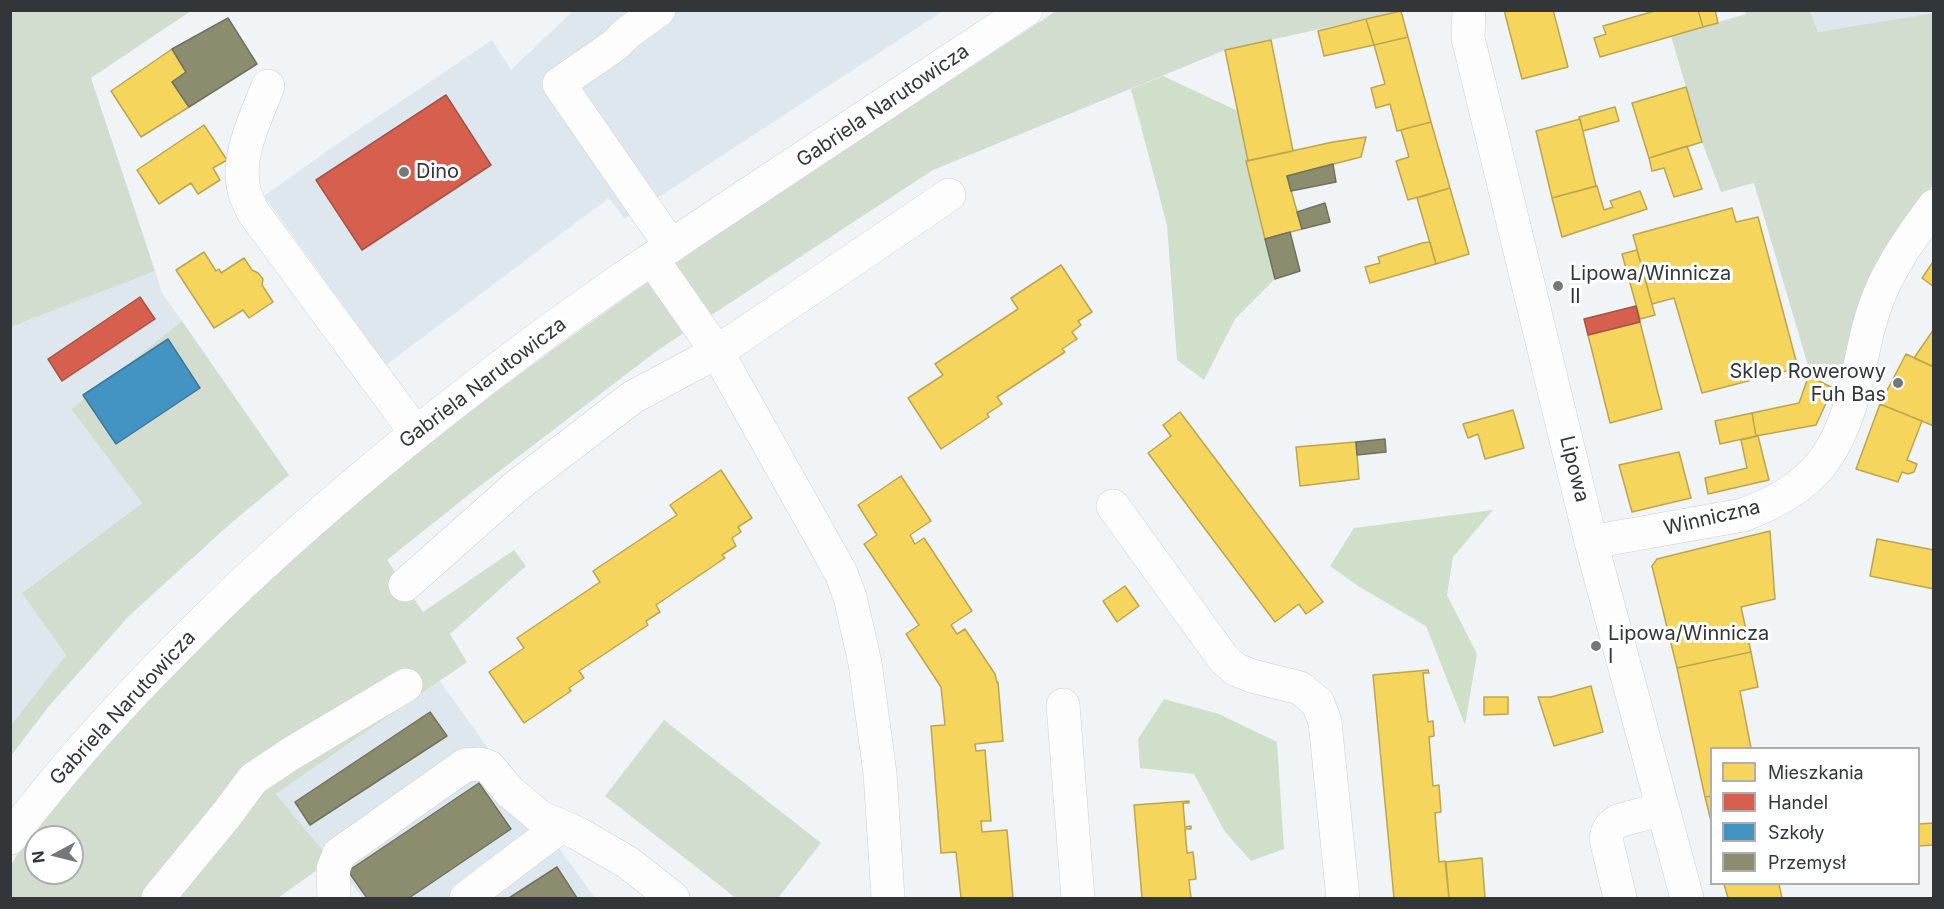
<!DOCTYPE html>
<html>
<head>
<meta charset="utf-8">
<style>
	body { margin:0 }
	#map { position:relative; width:1944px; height:909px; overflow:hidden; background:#f0f4f7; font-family:Inter,sans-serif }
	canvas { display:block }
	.frame { position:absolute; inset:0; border:12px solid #333638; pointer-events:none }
	.legend { position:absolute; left:1710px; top:747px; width:210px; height:138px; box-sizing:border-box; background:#fff; border:2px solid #adafaf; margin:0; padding:8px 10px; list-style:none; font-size:18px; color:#333638 }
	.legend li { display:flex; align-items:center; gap:12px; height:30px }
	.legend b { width:30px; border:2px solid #adafaf }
	.north { position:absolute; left:24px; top:825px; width:60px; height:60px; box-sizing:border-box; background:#fff; border:2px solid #adafaf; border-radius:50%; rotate:263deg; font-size:16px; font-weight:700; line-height:24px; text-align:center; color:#333638 }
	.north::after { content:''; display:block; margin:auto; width:21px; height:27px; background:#75787b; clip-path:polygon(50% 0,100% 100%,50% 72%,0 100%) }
</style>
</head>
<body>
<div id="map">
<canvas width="1944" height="909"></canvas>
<div class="frame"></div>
<ul class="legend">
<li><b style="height:16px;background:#f6d55c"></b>Mieszkania</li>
<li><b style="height:16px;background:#d6604d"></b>Handel</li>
<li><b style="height:16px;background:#4393c3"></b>Szkoły</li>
<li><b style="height:16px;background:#8c8c6e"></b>Przemysł</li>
</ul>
<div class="north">N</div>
</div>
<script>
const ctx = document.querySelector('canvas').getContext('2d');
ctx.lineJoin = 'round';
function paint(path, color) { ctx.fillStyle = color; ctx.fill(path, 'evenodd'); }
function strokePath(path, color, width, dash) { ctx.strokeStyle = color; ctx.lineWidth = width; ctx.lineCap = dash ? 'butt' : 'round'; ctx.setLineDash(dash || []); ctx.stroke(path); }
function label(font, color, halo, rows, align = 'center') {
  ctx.font = font + ' Inter,sans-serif'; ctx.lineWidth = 6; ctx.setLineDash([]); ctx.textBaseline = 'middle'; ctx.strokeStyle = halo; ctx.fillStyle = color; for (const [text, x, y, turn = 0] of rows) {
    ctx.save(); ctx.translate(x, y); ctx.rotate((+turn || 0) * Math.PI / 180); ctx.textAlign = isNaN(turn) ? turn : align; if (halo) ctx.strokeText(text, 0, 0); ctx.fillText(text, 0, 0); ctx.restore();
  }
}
paint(new Path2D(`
	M1933,10l1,3 -116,19 -8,-21z
	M573,11h370l-318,208 -16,-21 -223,167 -122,-169 79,-56 149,-100 19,30z
	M155,271l7,22 20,28 -111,88 71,94 -119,89 43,63 -55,70v-398z
	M440,681l155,217h-232l-87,-104z`), '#dee7ee');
paint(new Path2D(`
	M11,10l180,1 -100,67 64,193 -144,56z
	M1056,11h345l-176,39 -292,120 -275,180 -182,139 -89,71 36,52 91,-62 12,16 -76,68 17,28 -191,132 55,66 -53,38h-267c0,-9 -3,-25 1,-34 3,-8 11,-16 16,-23 23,-30 47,-58 71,-86 267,-309 621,-521 957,-744zM36,837h36v36h-36z
	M1745,11h65l8,21 115,-19v172l-38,57 -53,139 -33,-12 -55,-186 -33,9 -19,-50 -31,-106 75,-22z
	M182,321l107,154 -58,48 -103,94 -79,89 -38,50v-31l55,-70 -44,-62 120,-90 -71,-94z
	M664,720l157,123 -43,55h-42l-131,-102z`), '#d2ddcf');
paint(new Path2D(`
	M1163,76l75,35 27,128 10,40 -40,40 -31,61 -27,-20 -10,-135 -36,-136z
	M1493,510l-40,47 -6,38 30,59 -12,71 -39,-99 -68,-40 -28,-20 24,-38z
	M1164,699l55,15 58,28 7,107 -33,12 -26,-29 -31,-58 -54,-6 -2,-29z`), '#d0dfca');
const homes = new Path2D(`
	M1504,10h49l15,57 -46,12z
	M1658,10h40l5,17 -103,30 -6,-19 12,-4 -3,-8z
	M1698,10h17l3,13 -15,4z
	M1401,11l7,26 -34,8 -8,-26z
	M1366,19l8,26 -50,11 -6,-25z
	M1408,37l23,85 -34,9 -7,-27 -14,4 -5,-20 14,-4 -11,-39z
	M1271,40l22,111 -45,10 -23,-111z
	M172,49l14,23 -14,10 17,25 -48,30 -30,-46z
	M1686,87l16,55 -53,16 -17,-55z
	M1615,107l4,14 -36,10 -4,-14z
	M1580,119l16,67 -44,12 -16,-67z
	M1431,122l19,66 -42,12 -12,-39 13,-4 -8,-27z
	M204,125l23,35 -14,8 7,12 -22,14 -7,-11 -32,21 -22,-34z
	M1366,137l-5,20 -74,19 15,53 -37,10 -19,-78 87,-19z
	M1687,146l15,43 -28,8 -10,-29 -12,3 -3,-13z
	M1597,186l7,24 9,-3 -3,-6 30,-10 7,18 -85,28 -10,-39z
	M1450,188l19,66 -33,10 -19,-66z
	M1732,208l4,14 22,-5 40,151 -96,25 -28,-95 -22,6 -19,-69z
	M1430,242l6,22 -66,19 -5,-16 15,-4 -2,-6 44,-14z
	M1637,250l18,65 -15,4 -18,-65z
	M204,252l12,19 3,-2 2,4 23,-15 8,12 6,3 5,6 -1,6 11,17 -24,16 -6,-8 -29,18 -38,-58z
	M1933,262l1,1v24l-12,-9z
	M1061,265l31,47 -14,9 3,4 -9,7 5,7 -15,10 3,3 -68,45 5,7 -15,10 2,3 -48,32 -33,-51 35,-23 -8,-11 83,-55 -7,-11z
	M1640,322l22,87 -52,14 -22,-88z
	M1934,329v38l-20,-9z
	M1906,354l28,13v59l-54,-22z
	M1810,372l6,3 -1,4 18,9 -17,37 -60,11 -4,-23 47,-10z
	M1880,404l42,17 -15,39 10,4 -3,8 -6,2 -6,-2 -4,10 -42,-13z
	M1513,410l11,38 -39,11 -7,-25 -10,4 -5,-14z
	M1180,412l143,190 -17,12 -7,-10 -24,18 -127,-169 23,-17 -8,-11z
	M1752,413l4,23 -36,8 -5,-23z
	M1758,436l11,44 -61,14 -3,-16 42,-10 -6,-28z
	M1356,442l3,37 -59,7 -4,-39z
	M1679,452l12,46 -59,14 -13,-47z
	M721,470l31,48 -14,9 3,5 -9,6 4,8 -14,9 3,3 -69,47 4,7 -14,9 2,4 -69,46 5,7 -15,10 2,3 -47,32 -35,-51 35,-24 -7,-10 83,-56 -7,-11 84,-56 -7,-10z
	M901,476l30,45 -21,14 5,9 9,-6 48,73 -21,14 6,9 8,-5 30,45 2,9 1,-1 5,59 -28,3 1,7 9,-1 6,71h-10l1,11 25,-2 6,68h-52l-5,-46 -15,1 -10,-127 14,-1 -4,-38 -35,-53 13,-9 -55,-81 13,-9 -19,-30z
	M1770,531l5,68 -34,8 10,45 -74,16 -25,-102 5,-7z
	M1877,539l57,11v39l-64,-13z
	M1125,586l14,20 -22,16 -14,-21z
	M1751,652l7,35 -18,4 11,57h-39v48l-7,1 -28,-129z
	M1428,670l1,3h-6l5,49 5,-1 1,15 -5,1 4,49 6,-1 2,27 -6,1 4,49 6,-1 4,37h-55l-21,-223z
	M1591,686l12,46 -49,14 -16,-49h13z
	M1484,697h24v17l-24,1z
	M1712,796v29l-7,-28z
	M1189,801v2h-6l2,24 6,-1v3h-6l2,24 6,-1 3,27 -7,1 2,18h-49l-8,-93z
	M1934,823v22l-16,1v-22z
	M1482,858l3,40h-36l-3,-36z
	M1724,884h55l3,14h-54z`);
paint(homes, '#f6d55c');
strokePath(homes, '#bca551', 1.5);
const shops = new Path2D(`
	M446,95l45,70 -129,85 -46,-70z
	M140,297l15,22 -93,62 -14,-22z
	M1636,306l4,16 -52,13 -4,-16z`);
paint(shops, '#d6604d');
strokePath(shops, '#a55347', 1.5);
const schools = new Path2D(`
	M168,339l32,49 -84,56 -33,-49z`);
paint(schools, '#4393c3');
strokePath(schools, '#3e7799', 1.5);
const industry = new Path2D(`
	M228,18l29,46 -68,43 -17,-25 14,-10 -14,-23z
	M1333,164l3,18 -45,9 -4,-15z
	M1325,203l5,19 -28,7 -5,-17z
	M1290,232l10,39 -25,8 -10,-40z
	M1385,439l1,13 -29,3 -1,-13z
	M430,712l17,24 -137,89 -15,-23z
	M479,783l32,46 -102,69h-42l-19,-27z
	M557,867l20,31h-68z`);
paint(industry, '#8c8c6e');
strokePath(industry, '#71725e', 1.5);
const minor = new Path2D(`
	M659,10l-32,23 -12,12 -56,39 112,162
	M1469,10l-1,29 3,11 120,492 96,356
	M268,86c-12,32 -32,69 -24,104 2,8 6,15 9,22l163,221
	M652,259l65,93 110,196 14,25 9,24 15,66 15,110 8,125
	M1113,506l110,152 12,11 17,7 48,12 18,15 7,19 18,176
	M1591,542l152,-27c70,-26 96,-60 113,-131 7,-31 12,-63 25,-93 13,-30 33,-58 53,-85
	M405,585l113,-100 115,-88 84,-45 232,-157
	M1063,705l15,193
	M158,898l69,-84 26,-35 39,-26 114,-68
	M334,898l-1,-29 6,-15 126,-89 15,-1 9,3 20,24 31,26 37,16 50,29 46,36
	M466,898l95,-72
	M1620,898l-14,-59c1,-9 4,-13 12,-18l44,-12`);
const major = new Path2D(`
	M10,838c51,-68 107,-130 166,-189 108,-111 227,-209 351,-302 72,-54 148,-104 223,-154 92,-60 184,-121 276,-183`);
strokePath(minor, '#cdd0d2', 34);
strokePath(major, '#cdd0d2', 34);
strokePath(minor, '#fdfdfe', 33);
strokePath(major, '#fdfdfe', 33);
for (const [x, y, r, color] of [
	[404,172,6,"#75787b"],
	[1558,286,6,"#75787b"],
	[1898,383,6,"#75787b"],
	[1596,646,6,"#75787b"]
]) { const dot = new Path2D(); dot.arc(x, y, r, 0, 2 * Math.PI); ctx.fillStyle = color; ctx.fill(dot); strokePath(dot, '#fff', 2); }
label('20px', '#333638', '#fff', [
	["Gabriela Narutowicza",883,106,-34],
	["Gabriela Narutowicza",483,383,-37],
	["Lipowa",1574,469,76],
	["Winniczna",1712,518,-13],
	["Gabriela Narutowicza",123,708,-47]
]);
label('20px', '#333638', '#fff', [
	["Dino",416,172],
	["Lipowa/Winnicza",1570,274],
	["II",1570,297],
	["Sklep Rowerowy",1886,372,"right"],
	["Fuh Bas",1886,395,"right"],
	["Lipowa/Winnicza",1608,634],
	["I",1608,657]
], 'left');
</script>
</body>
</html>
